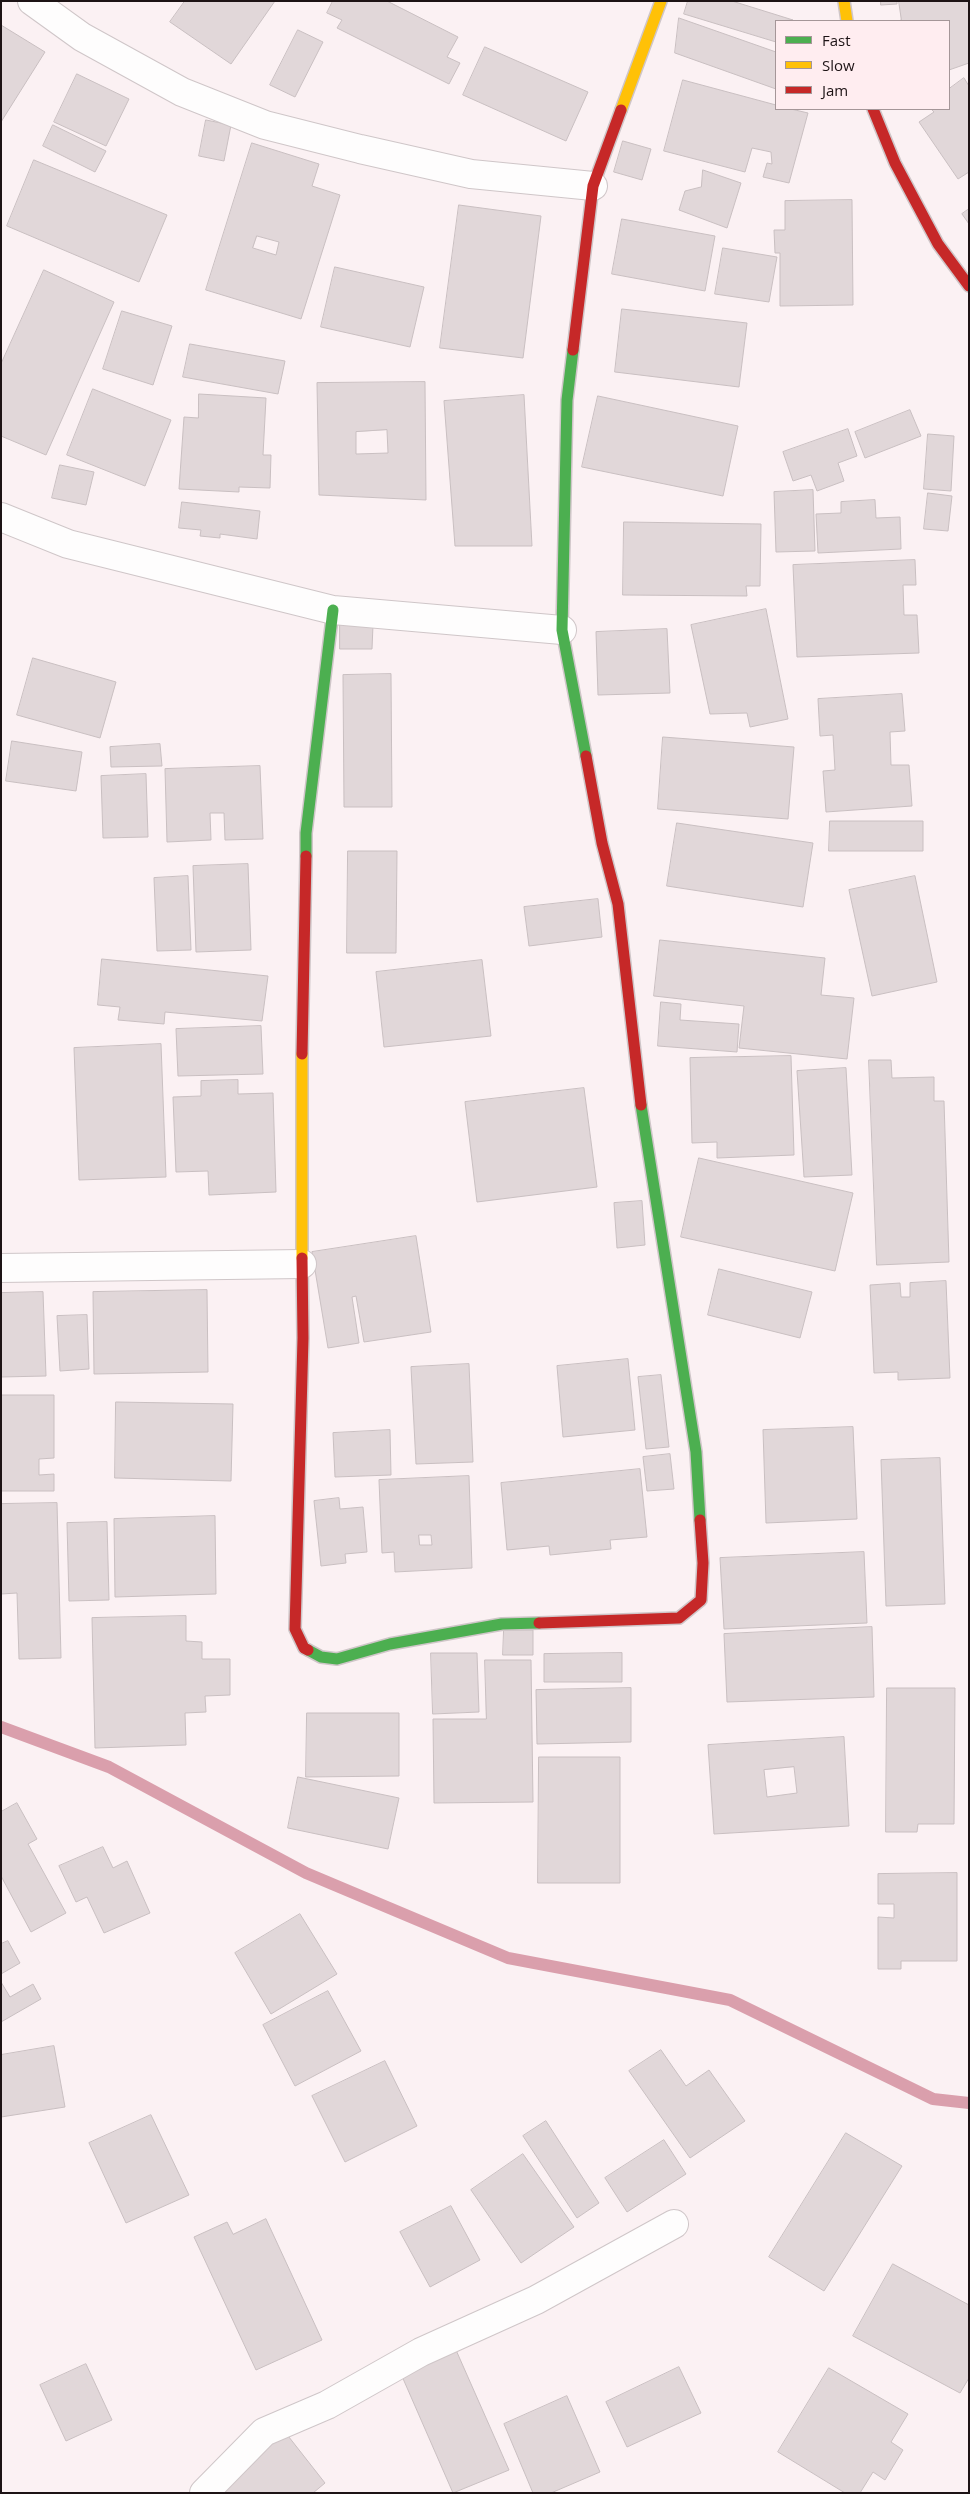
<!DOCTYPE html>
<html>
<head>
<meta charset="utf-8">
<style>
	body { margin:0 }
	#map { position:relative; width:970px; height:2494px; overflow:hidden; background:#fbf1f3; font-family:"Open Sans",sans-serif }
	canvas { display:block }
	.frame { position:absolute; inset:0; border:2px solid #1d1315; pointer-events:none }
	.legend { position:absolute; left:775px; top:20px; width:175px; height:90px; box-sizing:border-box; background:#ffedf0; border:1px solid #a59698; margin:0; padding:6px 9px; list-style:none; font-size:15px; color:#1d1315 }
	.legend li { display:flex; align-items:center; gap:10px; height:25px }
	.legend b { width:25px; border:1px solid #a59698 }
</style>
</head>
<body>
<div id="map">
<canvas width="970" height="2494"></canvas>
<div class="frame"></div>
<ul class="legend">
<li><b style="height:6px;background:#4caf50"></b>Fast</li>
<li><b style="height:6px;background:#ffc107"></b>Slow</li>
<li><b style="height:6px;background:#c62828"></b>Jam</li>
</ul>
</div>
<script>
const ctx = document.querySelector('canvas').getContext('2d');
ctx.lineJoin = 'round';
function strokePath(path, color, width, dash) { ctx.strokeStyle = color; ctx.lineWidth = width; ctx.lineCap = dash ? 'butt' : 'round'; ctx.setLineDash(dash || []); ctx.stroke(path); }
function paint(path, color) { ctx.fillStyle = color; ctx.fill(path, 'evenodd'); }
strokePath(new Path2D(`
	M1,1727l108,40 197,106 202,85 222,42 203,99 36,4`), '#da9fac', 12);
const building = new Path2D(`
	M185,1h90l-44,63 -61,-42z
	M333,1h54l71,36 -11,20 13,6 -11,21 -112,-56 5,-8 -15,-7z
	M688,1h44l61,19 -17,1v21l-92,-28z
	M881,1h16v3l-16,1z
	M899,1h70v62l-20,7v-49h-51l3,-1z
	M679,18l97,34v37l-101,-36z
	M1,25l44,27 -44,70z
	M298,30l25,12 -28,55 -25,-12z
	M485,47l103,45 -22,49 -103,-46z
	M77,74l52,25 -23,47 -52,-24z
	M964,78l5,8v86l-11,7 -39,-57 15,-10 -3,-3h18v-20z
	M683,80l93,25v4h15l17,4 -19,70 -26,-6 4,-14 5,1 -1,-12 -19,-4 -7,24 -81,-21z
	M206,120l25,5 -7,36 -25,-5z
	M53,125l53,26 -11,21 -52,-26z
	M623,141l28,8 -9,31 -28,-8z
	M252,143l67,21 -7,22 28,9 -39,124 -95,-29zM257,236l22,6 -3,13 -23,-7z
	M34,160l133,55 -28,67 -132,-56z
	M703,170l38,13 -14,45 -48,-18 6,-19 16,-4z
	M852,200l1,105 -73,1v-53h-5l-1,-23h11v-29z
	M459,205l82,11 -18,142 -83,-10z
	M969,209v15l-7,-10z
	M622,219l93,17 -10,55 -93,-17z
	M723,248l54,9 -8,45 -54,-8z
	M335,267l89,20 -14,60 -89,-20z
	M44,270l70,32 -68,153 -45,-19v-72z
	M622,309l125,14 -8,64 -124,-15z
	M122,311l50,15 -19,59 -50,-16z
	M190,344l95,17 -7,33 -95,-17z
	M425,382l1,118 -107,-5 -2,-112zM387,430l1,23 -32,1v-22z
	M93,389l78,31 -26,66 -78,-31z
	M199,394l67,4 -3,57h8l-1,33 -31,-1v5l-60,-3 5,-72 14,1z
	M524,395l8,151h-77l-11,-145z
	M598,396l140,30 -15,70 -141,-29z
	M910,410l11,26 -56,22 -10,-26z
	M848,429l9,27 -19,7 6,18 -27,10 -6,-16 -18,6 -10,-29z
	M928,434l26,2 -3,55 -27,-2z
	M60,465l34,7 -8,33 -34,-7z
	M813,490l2,61 -39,1 -2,-60z
	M928,493l24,3 -4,35 -24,-2z
	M875,500l1,18 24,-1 1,32 -83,4 -2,-39 25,-1v-11z
	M182,502l78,9 -3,28 -37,-5v4l-20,-2 1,-6 -22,-2z
	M624,522l137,2 -1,62h-14l1,10 -124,-1z
	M915,560l1,25h-13l1,30h13l2,38 -122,4 -4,-92z
	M766,609l22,110 -38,8 -3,-14 -37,1 -19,-89z
	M340,624l33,1 -1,24h-32z
	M667,629l3,64 -72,2 -2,-63z
	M33,658l83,24 -16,56 -83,-23z
	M391,674l1,133h-48l-1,-132z
	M902,694l3,37 -15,1 1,33h18l3,41 -86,6 -3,-41 12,-1 -2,-35 -13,1 -2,-37z
	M663,737l131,10 -6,72 -130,-10z
	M12,741l70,11 -6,39 -70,-10z
	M160,744l2,22 -51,1 -1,-20z
	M260,766l3,73 -38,1 -1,-27h-14l1,27 -44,2 -2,-73z
	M146,774l2,63 -45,1 -2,-62z
	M830,821h93v30h-94z
	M677,823l136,20 -10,64 -136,-21z
	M348,851h49l-1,102h-49z
	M248,864l3,86 -55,2 -3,-86z
	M188,876l3,74 -34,1 -3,-73z
	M915,876l22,106 -65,14 -23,-106z
	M598,899l4,38 -73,9 -5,-39z
	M660,940l165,18 -4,37 33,3 -7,61 -108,-11 5,-42 -90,-10z
	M102,959l166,17 -6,45 -97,-9 -1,12 -46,-4 2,-13 -22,-2z
	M482,960l9,76 -107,11 -8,-75z
	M661,1002l20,2 -1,16 59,4 -2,28 -79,-6z
	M261,1026l2,48 -85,2 -2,-47z
	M161,1044l5,133 -87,3 -5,-132z
	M791,1056l3,99 -77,3v-16l-25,1 -2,-85z
	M869,1060h22l1,18 42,-1v24h10l5,161 -72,3z
	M846,1068l6,107 -48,2 -7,-106z
	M238,1080v14l35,-1 3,99 -67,3 -1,-24 -32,1 -3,-75 28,-1v-15z
	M584,1088l13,99 -120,15 -12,-100z
	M699,1158l154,35 -18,78 -154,-34z
	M642,1201l3,44 -28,3 -3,-45z
	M416,1236l15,96 -67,10 -8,-46 -4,1 7,46 -31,5 -16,-96z
	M719,1269l93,23 -12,46 -92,-23z
	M946,1281l4,97 -52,2v-8l-24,1 -4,-88 30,-2 1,14h9v-14z
	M207,1290l1,82 -114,2 -1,-82z
	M43,1292l3,84 -45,1v-84z
	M87,1315l2,54 -29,2 -3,-55z
	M628,1359l7,71 -72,7 -6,-71z
	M469,1364l4,98 -57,2 -5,-97z
	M661,1375l8,72 -23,2 -8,-72z
	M1,1395h53v63l-15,1v16l15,-1v17h-53z
	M116,1402l117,2 -2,77 -116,-3z
	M853,1427l4,92 -91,4 -3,-93z
	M390,1430l1,45 -56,2 -2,-44z
	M670,1454l4,35 -27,2 -4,-34z
	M940,1458l5,146 -59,2 -5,-146z
	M640,1469l7,68 -37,3 1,9 -61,6 -1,-9 -42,4 -6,-67z
	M469,1476l3,92 -77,4 -1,-20 -12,1 -3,-73zM419,1535h12l1,10h-12z
	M339,1498l1,11 23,-2 4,45 -22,2 1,9 -25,3 -7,-65z
	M57,1503l4,155 -42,1 -2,-66 -16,1v-90z
	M215,1516l1,78 -101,3 -1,-78z
	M107,1522l2,78 -40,1 -2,-78z
	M864,1552l3,71 -143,6 -4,-71z
	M186,1616v25l16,1v17h28v36l-25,1 1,16 -21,1 1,32 -91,3 -3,-130z
	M872,1627l2,70 -147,5 -3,-68z
	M504,1630h29v25h-30z
	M431,1653h46l2,59 -46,2z
	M622,1653v29h-78v-28z
	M485,1660h46l2,142 -99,1 -1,-84h53z
	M631,1688v54l-94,2 -1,-54z
	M887,1688h68l-1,136h-36l-1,8h-31z
	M307,1713h92v63l-93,1z
	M844,1737l5,89 -135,8 -6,-89zM794,1767l3,26 -30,4 -3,-27z
	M539,1757h81v126h-82z
	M298,1777l101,21 -11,51 -100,-21z
	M17,1803l20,36 -9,5 38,69 -35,19 -30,-56v-64z
	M103,1847l10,21 14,-7 23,52 -46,20 -17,-36 -11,5 -17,-36z
	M957,1873v88h-56v8h-23v-52l16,1v-14h-16v-30z
	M300,1914l37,60 -66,40 -36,-61z
	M8,1941l12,22 -19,11v-30z
	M1,1982l9,15 23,-13 8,15 -40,23z
	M328,1991l33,60 -66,35 -32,-61z
	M54,2046l11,61 -64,10v-62z
	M661,2050l25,36 23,-16 36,51 -55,37 -61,-87z
	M385,2061l32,65 -72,36 -33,-66z
	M151,2115l38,80 -63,28 -37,-80z
	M546,2121l53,82 -22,15 -54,-82z
	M846,2133l56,33 -78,125 -55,-34z
	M664,2140l22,34 -59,38 -22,-34z
	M523,2154l51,73 -53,36 -50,-73z
	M451,2206l29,54 -50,27 -30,-55z
	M266,2219l56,121 -66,30 -62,-133 33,-15 6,12z
	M893,2264l76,41v73l-9,15 -107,-57z
	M456,2350l53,120 -56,23 -52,-119z
	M86,2364l26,56 -46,21 -26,-56z
	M679,2367l22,46 -74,34 -21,-45z
	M829,2368l79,46 -17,28 12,8 -18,30 -12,-8 -13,21h-15l-67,-41z
	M567,2396l33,76 -49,21h-18l-29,-69z
	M285,2432l40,51 -12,10h-98z`);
paint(building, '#e1d7d9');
strokePath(building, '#c9bfc1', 1);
const street = new Path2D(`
	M32,1l50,36 100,55 83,33 95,24 111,25 122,12
	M1,517l67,27 265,66 229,20
	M1,1268l301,-4
	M204,2493l60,-61 63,-27 94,-53 115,-52 138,-76`);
const fast = new Path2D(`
	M573,350l-6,50 -5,230 24,126
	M306,856v-23l27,-223
	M641,1105l55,347 4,68
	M308,1650l13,7 16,2 53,-15 112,-20 37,-1`);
const slow = new Path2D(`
	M844,1l3,20
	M621,110l40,-109
	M302,1054v204`);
const jam = new Path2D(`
	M873,109l22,54 43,81 31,42
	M573,350l20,-164 28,-76
	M586,756l16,87 16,61 23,201
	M302,1054l4,-198
	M302,1258l1,80 -8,291 9,19 4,2
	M539,1623l140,-5 22,-18 2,-37 -3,-43`);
strokePath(street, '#cfc6c8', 30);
strokePath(fast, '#cfc6c8', 14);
strokePath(slow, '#cfc6c8', 14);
strokePath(jam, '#cfc6c8', 14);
strokePath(street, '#fefdfd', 28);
strokePath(fast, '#4caf50', 11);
strokePath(slow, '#ffc107', 11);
strokePath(jam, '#c62828', 11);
</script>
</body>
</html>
